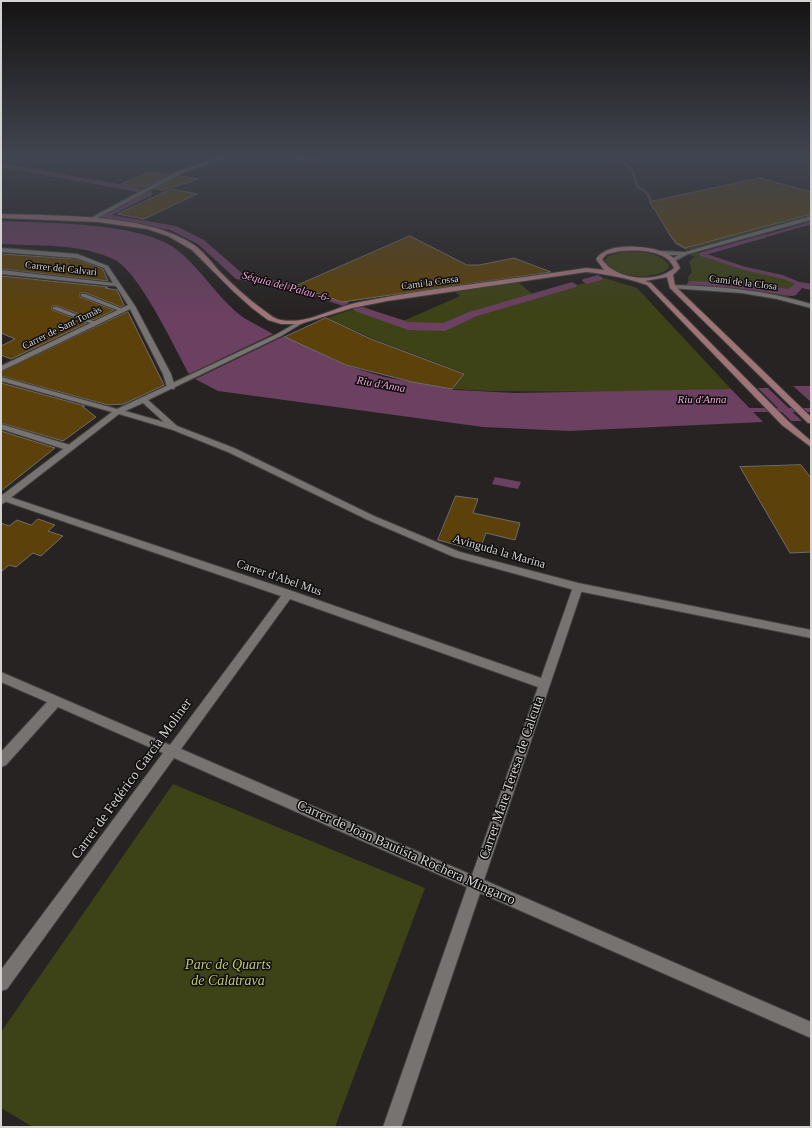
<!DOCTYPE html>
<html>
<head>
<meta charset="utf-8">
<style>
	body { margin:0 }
	#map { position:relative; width:812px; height:1128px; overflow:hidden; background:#272322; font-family:"Times New Roman",serif }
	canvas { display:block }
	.frame { position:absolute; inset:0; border:2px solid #d5d3d2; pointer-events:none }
</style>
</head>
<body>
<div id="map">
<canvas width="812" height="1128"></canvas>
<div class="frame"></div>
</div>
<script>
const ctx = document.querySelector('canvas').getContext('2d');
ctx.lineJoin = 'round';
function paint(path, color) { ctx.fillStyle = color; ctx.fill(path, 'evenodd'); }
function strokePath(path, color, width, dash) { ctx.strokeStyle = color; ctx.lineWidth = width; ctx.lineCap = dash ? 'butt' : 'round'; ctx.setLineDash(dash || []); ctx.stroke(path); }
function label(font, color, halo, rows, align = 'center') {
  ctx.font = font + ' "Times New Roman",serif'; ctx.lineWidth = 3; ctx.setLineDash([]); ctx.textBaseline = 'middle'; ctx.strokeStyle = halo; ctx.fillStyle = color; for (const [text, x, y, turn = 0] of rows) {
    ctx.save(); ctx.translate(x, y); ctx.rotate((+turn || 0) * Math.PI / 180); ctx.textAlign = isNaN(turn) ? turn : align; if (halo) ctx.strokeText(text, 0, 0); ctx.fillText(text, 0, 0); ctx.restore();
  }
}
paint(new Path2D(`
	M811,214v3l-119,33 -6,-2z
	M621,252c16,-1 37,-1 48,13l-1,4c-12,11 -59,10 -63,-9l3,-4z
	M694,252l37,11 12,6 40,8 19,8 -15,13 -27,-6 -71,-6 -1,-9 4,-5 -3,-11 6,-4 -8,-4z
	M604,278l33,10 94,101 -114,3 -130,-1 -35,-2 12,-16 -90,-34 -47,-21 35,-12 39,16 59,-26 -5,-4 63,-10 17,14z
	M173,784l252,104 -90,239h-302l-32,-19v-76z`), '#3e4217');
paint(new Path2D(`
	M1,221c45,2 139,1 175,28 22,17 38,43 59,62l9,7 29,16 -84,40c-14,-26 -50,-102 -74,-114 -33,-17 -78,-14 -114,-16z
	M284,336l61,29 39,12 72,13 60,3 215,-4 32,33 -194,9 -86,-4 -265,-36 -23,-12z
	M793,386h18v16z
	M758,388h10l34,33h-11z
	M495,477l26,5 -3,7 -26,-5z`), '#6b4060');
paint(new Path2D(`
	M281,335l3,1 -89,43 -1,-1z`), '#272322');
strokePath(new Path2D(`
	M234,156h2
	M272,156l40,4 16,-4
	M617,156l16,15 4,15 10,7 7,15
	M670,234l2,3
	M762,237l49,-14`), '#6b4060', 2.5);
strokePath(new Path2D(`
	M672,236l5,7 9,5
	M701,254l42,14 40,9 17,7
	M702,254l63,-18`), '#6b4060', 3.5);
strokePath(new Path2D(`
	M743,410h68`), '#6b4060', 4);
paint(new Path2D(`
	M1,163l139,25 3,1v4l9,-2v4l-40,20 64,11 28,14 39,34 65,13 39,14 2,2 -6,3 -42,-14 -65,-13 -38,-35 -28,-14 -67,-11 -5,-3 45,-23 -142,-26z
	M598,275l5,3 -1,2 -15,4 -5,-3 1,-2z
	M692,281l50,2 47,6c8,-8 11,-8 22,-5v6l-9,-2 -6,7 -4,1 -50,-7 -54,-3 -1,-2 1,-2z
	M572,282l5,3 -1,2 -99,29 -32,15 -37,-1 -53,-19 -2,-2 6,-3 50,16 34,1 26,-11z`), '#6b4060');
const building = new Path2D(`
	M149,172l19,3 -23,12 -23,-3z
	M179,176l20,3 -36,11 -8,-1z
	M760,178l51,14v22l-126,34 -8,-5 -7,-8 -20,-33z
	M172,189l25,5 -53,25 -26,-5z
	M410,236l57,29h12l35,-7 37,14 -209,30 -46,-16z
	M1,254l75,5 27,10 5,12 -107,-12z
	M1,276l107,11 -3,1 12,2 7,15 -3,2 -35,-14h-6v4l34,13 -20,10 -36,-14h-6v4l35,13 -76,36 -10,-4v-9l14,-7 -14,-6z
	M128,312l36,73 -40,19 -16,1 -107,-29v-4z
	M326,318l45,21 93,35 -12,15 -40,-7 -66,-17 -61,-28z
	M1,383l84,23h-3l14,11 -33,24 -62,-18z
	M1,431l54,17 -54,43z
	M801,465l10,13v74l-21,1 -50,-86z
	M456,496l22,3 -5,14 47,10 -5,17 -29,-7 -7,18 -41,-11z
	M38,519l17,6 -7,6 15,5 -22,20 -8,-3 -17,14 -7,-2 -8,7v-49l8,3 8,-6 14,5z`);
paint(building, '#5c410a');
strokePath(building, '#6f6d6a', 1);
const pedestrian = new Path2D(`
	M81,294h4l40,16 -5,1 -39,-15z
	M53,307h4l41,16 -5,1 -40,-15z`);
const minor = new Path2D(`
	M225,156h5l-48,17 -90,48 -5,-1 91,-49z
	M1,248l76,6 31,12 27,40 36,68 4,13 -1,2h-3l-4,-2 -4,-13 -33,-65 -129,62v-5l127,-61 -12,-19 -115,-12v-4l112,13 -9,-15 -28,-10 -75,-6z
	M672,285c47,1 93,5 139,19v4l-34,-9 -35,-6 -72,-5v-2z
	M1,424l72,22 1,2 -4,3 -3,-1 -66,-21z
	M1,494l291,97 249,87 32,-91 1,-3h8l1,3 -99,293 327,142v16l-331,-145 -79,234h-18l84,-240 -293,-129 -167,231 -6,2v-21l162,-217 -105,-46 -52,58 -5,2v-15l46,-50 -46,-20v-10l169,73 111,-149 -280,-96zM290,599l248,88 -66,188 -291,-126z`);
const tertiary = new Path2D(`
	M811,216v4l-123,34 -15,8 -2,-1v-2l8,-4h-19l-3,-2 3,-2 25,1z
	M301,320l5,1 -25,15 -133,64 29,26 57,22 140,68 86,36 118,31 233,47v8l-233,-47 -124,-34 -86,-37 -140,-68 -55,-22 -54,-16 -115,89 -3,1v-8l111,-84 -111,-31v-4l116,32 160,-75zM143,403l21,19 -39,-11z`);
const secondary = new Path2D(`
	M1,214c56,2 146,-1 193,31 10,7 18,18 26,27 13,13 27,26 42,37 6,4 12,10 19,11 27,5 53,-13 79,-18 75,-15 151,-22 226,-34l18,2 -8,-11c12,-18 58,-14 75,-3 4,3 7,7 9,12l-7,7 2,11 136,131v6h-3l-138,-135 -3,-11 -22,4 6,2 137,138 23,20v6l-29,-22 -135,-140c-20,-7 -40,-11 -61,-13l-199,29 -35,7 -52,16h-19l-13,-4 -16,-12 -19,-17 -41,-41 -24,-14 -21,-7 -49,-7 -97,-4zM620,251c17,-1 46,-2 54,17 -17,16 -60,12 -72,-9l5,-5z`);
strokePath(pedestrian, '#43403f', 2);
strokePath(minor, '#43403f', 2);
strokePath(tertiary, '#43403f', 2);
strokePath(secondary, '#43403f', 2);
paint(pedestrian, '#767371');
paint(minor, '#767371');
paint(tertiary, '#767371');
paint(secondary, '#9e7479');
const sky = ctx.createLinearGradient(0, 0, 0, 314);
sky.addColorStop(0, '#151313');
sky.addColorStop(0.5, '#41454f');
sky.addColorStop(1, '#41454f00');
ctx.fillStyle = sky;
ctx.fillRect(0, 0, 812, 314);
label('10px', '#d5d3d2', '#0f0d0d', [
	["Carrer del Calvari",61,269,6],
	["Camí la Cossa",430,283,-8],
	["Camí de la Closa",743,283,7],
	["Carrer de Sant Tomàs",62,328,-26]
]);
label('italic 11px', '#eda6d9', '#0f0d0d', [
	["Séquia del Palau -6-",286,287,15],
	["Riu d'Anna",381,385,10],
	["Riu d'Anna",702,400]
]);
label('12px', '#d5d3d2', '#0f0d0d', [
	["Avinguda la Marina",499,552,16],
	["Carrer d'Abel Mus",279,578,19]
]);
label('14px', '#d5d3d2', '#0f0d0d', [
	["Carrer Mare Teresa de Calcuta",512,778,-71],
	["Carrer de Fedérico García Moliner",132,779,-54],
	["Carrer de Joan Bautista Rochera Mingarro",406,853,24]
]);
label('italic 14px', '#c0c876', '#0f0d0d', [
	["Parc de Quarts",228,965],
	["de Calatrava",228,981]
]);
</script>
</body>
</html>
